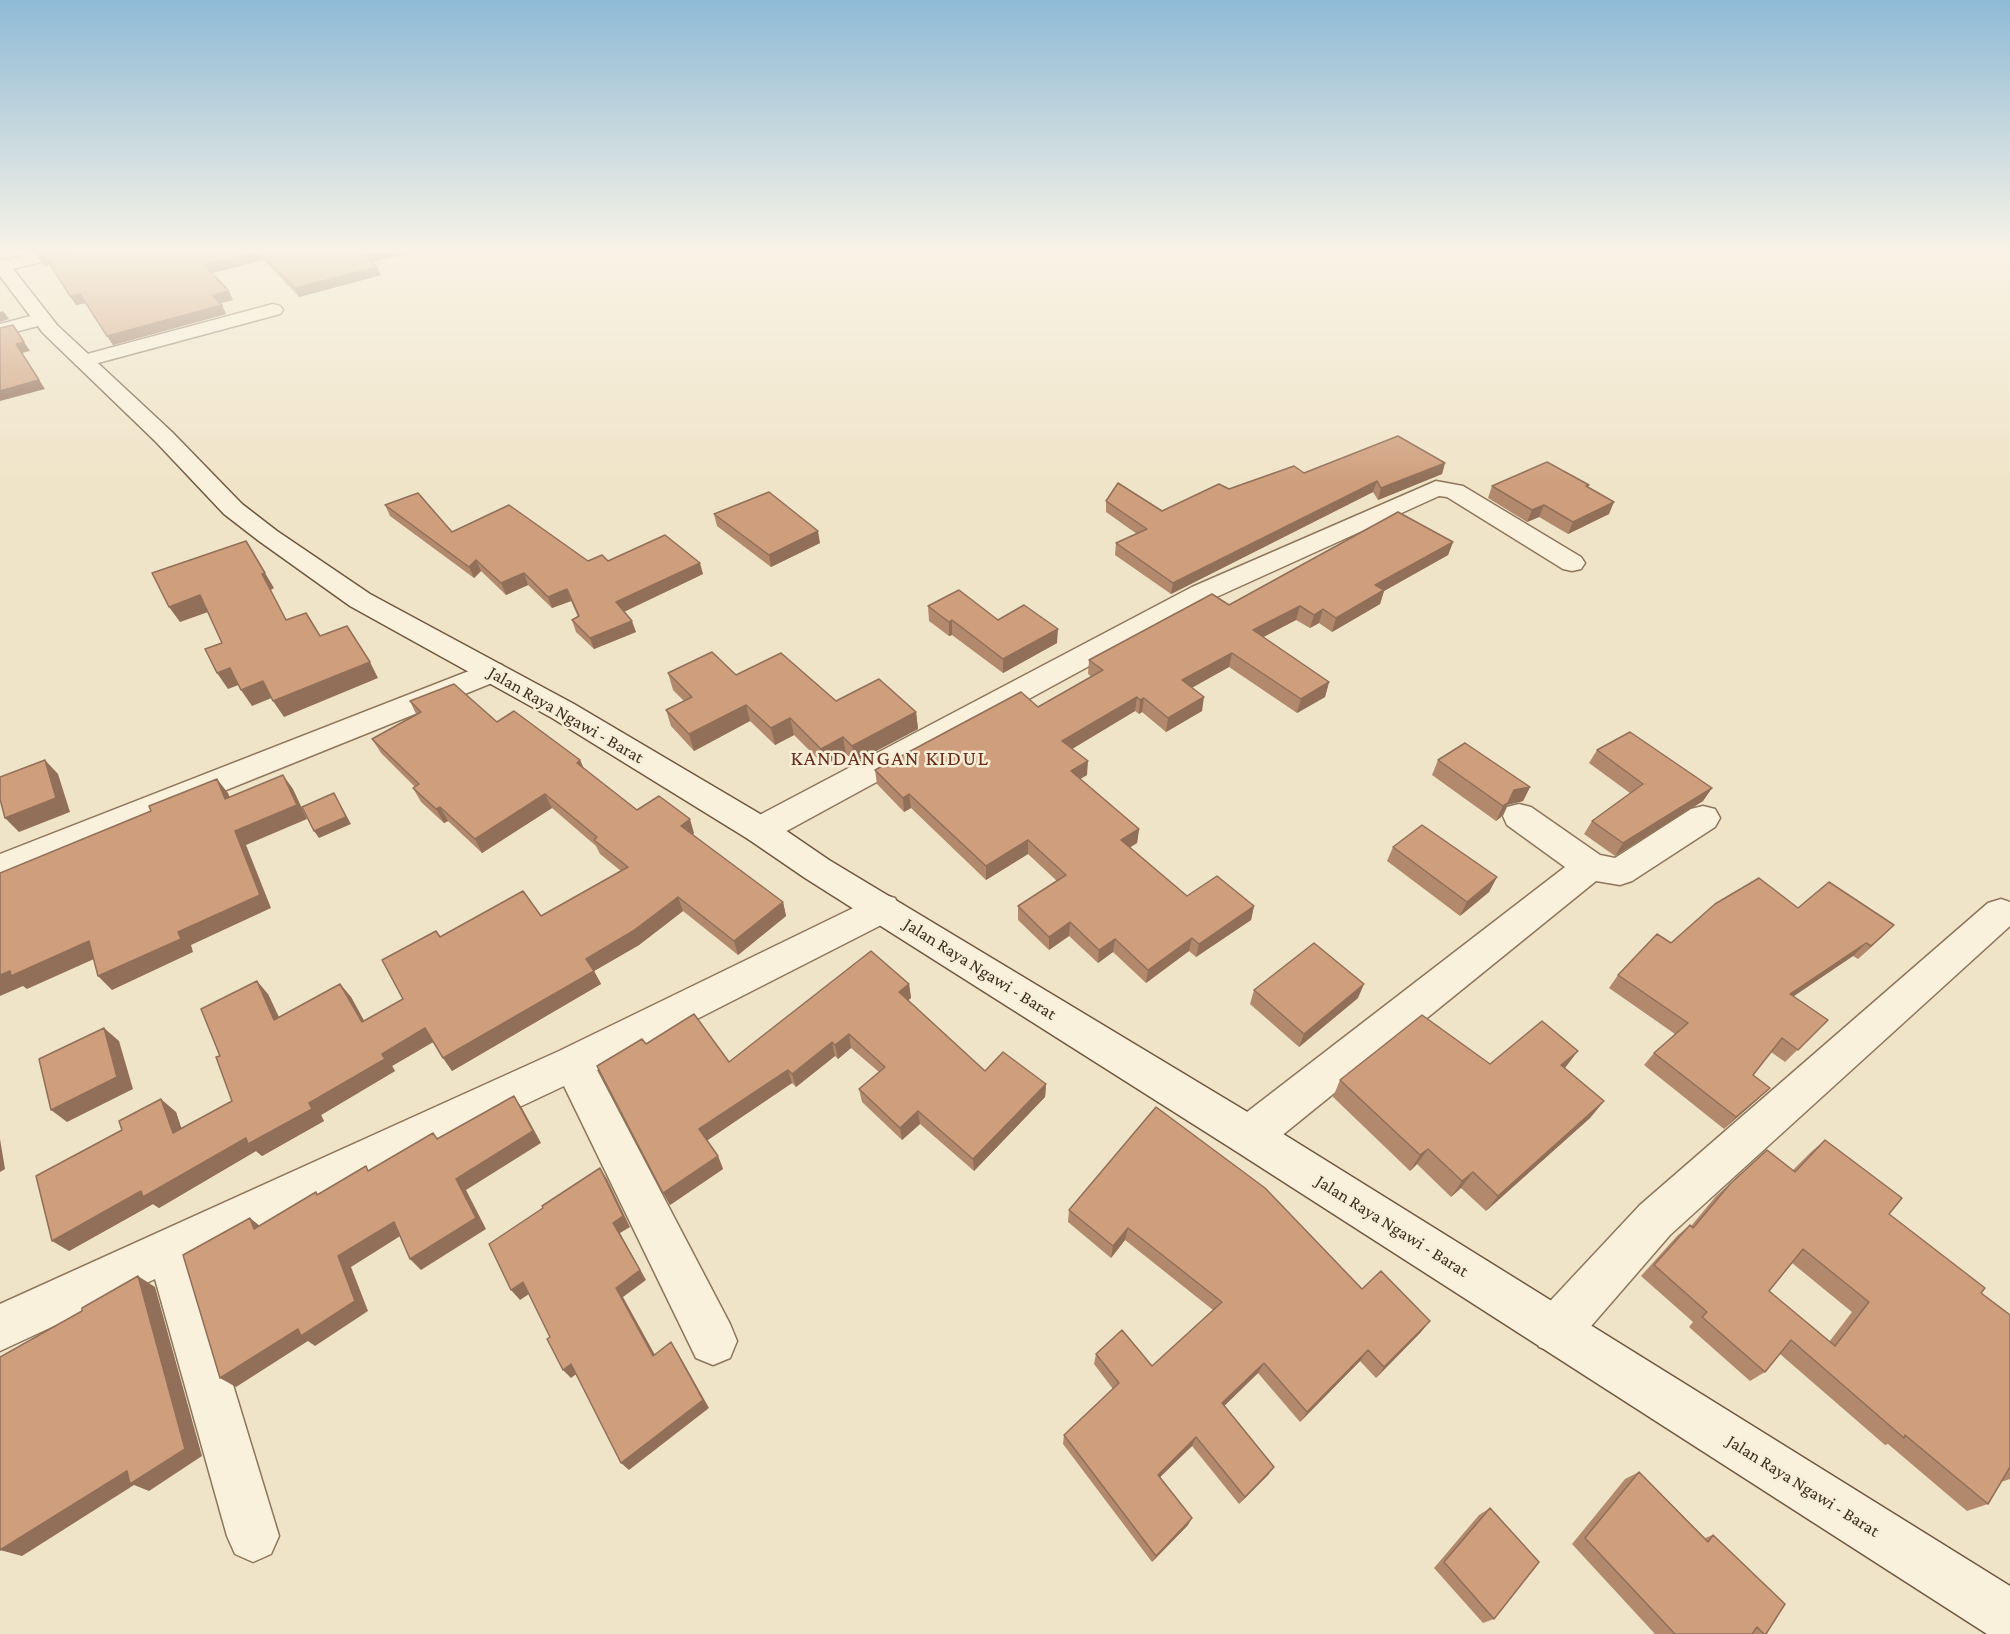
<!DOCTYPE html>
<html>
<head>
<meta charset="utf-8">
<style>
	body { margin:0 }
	canvas { display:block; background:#f0e4c8 }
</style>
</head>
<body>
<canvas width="2010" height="1634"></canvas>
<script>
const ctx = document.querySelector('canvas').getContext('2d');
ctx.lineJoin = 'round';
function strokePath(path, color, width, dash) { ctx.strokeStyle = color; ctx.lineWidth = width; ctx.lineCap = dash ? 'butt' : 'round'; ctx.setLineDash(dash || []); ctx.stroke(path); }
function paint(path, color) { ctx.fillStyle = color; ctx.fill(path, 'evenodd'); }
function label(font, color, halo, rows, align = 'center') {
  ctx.font = font + ' "Crimson Pro",serif'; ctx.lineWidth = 5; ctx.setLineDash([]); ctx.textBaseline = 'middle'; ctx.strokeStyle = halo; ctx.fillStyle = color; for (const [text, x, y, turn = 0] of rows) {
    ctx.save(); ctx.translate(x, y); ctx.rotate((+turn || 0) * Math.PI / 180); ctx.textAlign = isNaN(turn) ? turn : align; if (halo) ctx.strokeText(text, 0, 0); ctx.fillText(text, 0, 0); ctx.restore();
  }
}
const street = new Path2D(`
	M33,253h32l-3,4 -62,15v-10z
	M273,304l7,2 3,4 -3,4 -197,53 -7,-2 -3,-4 3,-4z
	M42,313l7,2 3,4 -3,4 -49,13v-12z
	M1436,481l27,5 118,71 4,6 -4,6 -9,2 -9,-2 -116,-72 -8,-1 -227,103 -440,240 -12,4 -12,-4 -5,-9 5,-9 444,-234z
	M492,662l10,3 5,7 -5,7 -502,202v-27z
	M1519,804l12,3 69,48 15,3 76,-49 12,-3 12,3 5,9 -5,9 -83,54 -12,4 -24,-4 -332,269 -15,5 -15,-5 -6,-14 6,-14 331,-255 -58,-42 -4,-9 4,-9z
	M882,894l13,4 5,10 -5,10 -298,152 133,254 7,17 -7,17 -17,7 -17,-7 -132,-272 -369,174 84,276 -8,18 -18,8 -18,-8 -8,-18 -72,-257 -155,72v-47l559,-253z
	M2001,899l9,3v24l-340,309 -97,112 -17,6 -17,-6 -6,-17 6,-17 101,-108 348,-302z`);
const secondary = new Path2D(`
	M0,259l6,1 51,65 115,107 70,72 35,27 93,63 204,110 198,117 57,39 435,262 746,464v48h-23l-753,-484 -429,-272 -57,-39 -196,-121 -202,-112 -91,-65 -35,-27 -68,-72 -113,-109 -43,-57z`);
strokePath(street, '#8d765c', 3);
strokePath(secondary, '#6f573f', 3);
paint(street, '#faf1dc');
paint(secondary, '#faf1dc');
paint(new Path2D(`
	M46,253h364l-38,9 9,13 -82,22 -35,-37 -52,13 21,27 -13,3 6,11 -113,31 -27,-42 -10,2 -26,-40 -6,1z
	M1445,463l-3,11 -64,26 -5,-8 -202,102 -56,-39 1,-12 21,-9 -31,-22v-11l56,10 67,-22 75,-16z
	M1492,486l96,1 21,27 -41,20 -29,-17 -12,5 -39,-24z
	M385,505l67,27 136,29h20l95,13 -79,38 12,20 -42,17 -18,-17 -4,-12 6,-3 -7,-16 -19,7 -24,-23 -22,10 -25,-24 -7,7 -84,-62z
	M714,514l106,29 -49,24 -54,-41z
	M1453,542l-5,13 -64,36 -4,13 -48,28 -13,-9 -9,5 -14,-8 -33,17 66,45 -4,15 -28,16 -68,-46 -37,21 10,23 -36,21 -24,-20 -3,2 -4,-3 -63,38 15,26 -7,4 59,50 -2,14 -7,4 57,49 67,10 -3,14 -55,37 -7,-6 -43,32 -33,-31 -15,11 -29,-27 -20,14 -31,-30v-14l39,-25 -29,-27 -42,26 -75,-72 -7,4 -27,-28 -2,-14 163,-63 54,-30 -4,-3 1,-14 140,-55z
	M928,606l70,14 59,23 -54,30 -51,-38 -3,1 -20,-15z
	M668,673l68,2 100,26 80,11 2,17 -63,33 -9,-8 -22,11 -30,-30 -19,10 -25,-24 -56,30 -23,-25 -5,-16 18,-9 -11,-11z
	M410,701l87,21 83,38 4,9 53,41 57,23 -1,2 90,67 3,14 -48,39 -55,-44 -44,34 -45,26 7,13 -149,87 -19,-29 -41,24 3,5 -74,44 3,6 -62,35 -6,-5 -97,57 -6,-4 -84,47 107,-139 5,16 51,-27 -12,-45 48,-62 11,23 61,-33 11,13 13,24 39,-22 37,-62 101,-21 80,-45 -21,-17 -4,-8 -44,-38 -70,45 -34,-32 -4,2 -23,-21 -8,-14 2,-1 -34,-34 -9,-14 44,-25z
	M1597,750l115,38 -9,13 -88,55 -31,-22 8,-13 38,-28 -41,-30z
	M1438,760l92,27 -7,14 -16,4 -6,12 -5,4 -64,-46z
	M1393,847l104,30 -8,15 -29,24 -73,-55z
	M1798,908l96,17 -36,34 -5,-3 -60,40 35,24 -43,42 -14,-10 -18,23 17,13 -46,41 -80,-64 10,-12 21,-19 -66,-46 9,-13z
	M909,984l2,14 -3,2 77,71 61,13 -1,13 -71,74 -54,-47 -18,16 -40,-38 -3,-13 20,-17 -28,-24 -13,11 -3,-3 -39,31 -4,-4 -85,57 11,16 5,13 -53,36 -24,-161 83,18z
	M1254,990l104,8 -59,49 -49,-43z
	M1490,1064l75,4 39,33 -14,17 -104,93 -25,-23 -10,9 -34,-33 -7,7 -77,-74 7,-17z
	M1825,1140l64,74 92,79 29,22v164l-9,3 -13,22 -21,7 -79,-67 -3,1 -105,-91 -15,18 -15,9 -61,-54 4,-5 -52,-46 36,-40 13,-11 1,1 25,-30 51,-46 26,20 18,-18zM1792,1263l60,49 -23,30 -60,-51z
	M1069,1210l293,79 59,43 -45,46 -16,-17 -60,61 -42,-49 -34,33 50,61 -6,8 -29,29 -47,-58 -32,31 28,48 -36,37 -89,-118 1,-9 49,-46 -19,-25 2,-10 56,12 61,-56 -88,-70 -14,18 -43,-36z
	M1639,1472l66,66 8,-3 53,99h-111l-83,-90 53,-65z
	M1490,1508l4,111 -11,4 -49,-55 45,-53z`), '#b2896c');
paint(new Path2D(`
	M254,253h7l3,7 -55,14 -5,-9z
	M368,253h42l-43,10 -4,-9z
	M45,256l5,9 -6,1 -5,-8z
	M377,267l4,8 -82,22 -4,-9z
	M229,291l4,9 -16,4 -5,-9z
	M80,294l6,9 -10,2 -6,-9z
	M222,305l4,9 -113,31 -6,-9z
	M3,311l6,8 -9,3v-10z
	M24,342l6,9 -8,2 23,36 -45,12v-10l16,-47z
	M1445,463l-3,11 -64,26 3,-12z
	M1377,481l-4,11 -202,102 2,-11z
	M1614,502l-5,12 -41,20 5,-12z
	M1544,505l-5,12 -12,5 5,-12z
	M818,531l2,12 -49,24 -2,-12z
	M1453,542l-5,13 -64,36 -4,13 -48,28 4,-14 39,-33z
	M476,560l5,11 -7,7 -5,-11z
	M700,563l3,11 -84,40 -3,-12z
	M265,573l9,15 -3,2 25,46 -34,-62z
	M524,573l4,12 -22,10 -5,-12z
	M567,589l4,12 -19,7 -4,-11z
	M200,595l11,16 -31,11 -11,-15z
	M1300,606l-4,14 -46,24 3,-14z
	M1323,609l-4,14 -9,5 4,-13z
	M952,620v15l-3,1v-14z
	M632,621l4,11 -42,17 -4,-11z
	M1058,629l-1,14 -54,30v-14z
	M1232,653l-3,14 -49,27 2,-14z
	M370,662l8,16 -94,39 -11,-16z
	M230,668l11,16 -13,5 -11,-16z
	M263,681l11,16 -22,9 -11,-16z
	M1329,682l-4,15 -28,16 4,-14z
	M1137,697l-2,14 -73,44v-14z
	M1204,697l-2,14 -36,21 2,-14z
	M1144,698l-2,14 -3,2 1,-14z
	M746,705l4,16 -56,30 -5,-17z
	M916,712l2,17 -63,33 -3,-16z
	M790,718l4,17 -19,10 -4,-17z
	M843,737l3,17 -22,11 -3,-16z
	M45,760l13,14 12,38 -51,20 -14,-14z
	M580,760l6,14 -9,-11z
	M1088,761l-1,14 -17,10 1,-14z
	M283,775l10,14 14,30 -61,26 25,63 -80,37 2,7 -81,38 -14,-14 137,-145z
	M217,779l11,14 8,20 -11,-14z
	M1530,787l-7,14 -16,4 -6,12 -5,4 7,-15 11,-16z
	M1712,788l-9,13 -88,55 8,-13z
	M334,793l17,31 -32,14 -5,-7z
	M545,794l7,14 -70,45 -7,-14z
	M909,794l2,14 -7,4 -1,-14z
	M440,807l8,14 -4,2 -8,-14z
	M690,819l4,14 -8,7 -5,-14z
	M1139,829l-2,14 -17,11 1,-14z
	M1028,840v14l-42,26v-14z
	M1497,877l-8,15 -29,24 7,-14z
	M678,897l5,14 -44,34 -45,26 7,13 -149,87 -9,-13 143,-99z
	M783,902l3,14 -48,39 -4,-14z
	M1254,906l-3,14 -55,37 3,-13z
	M1070,922l-1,14 -20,14v-13z
	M1894,925l-13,13 -23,21 13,-13z
	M1192,938l-3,13 -43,32 2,-13z
	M1115,939l-2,13 -15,11 1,-13z
	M89,941l14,14 -76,34 -4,-3 -23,10v-21z
	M1866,943l-13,13 -75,51 12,-13z
	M257,981l11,13 18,39 -12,-13z
	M340,984l11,13 21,38 -10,-13z
	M909,984l2,14 -10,8 -2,-14z
	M1364,984l-6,14 -59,49 5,-13z
	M104,1028l15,13 14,48 -66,33 -16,-12z
	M425,1028l10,13 -43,25 3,5 -74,44 3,6 -62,35 -6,-5 -97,57 -6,-4 -84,47 -17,-10 89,-50 105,-53 63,-35 73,-49z
	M849,1034l2,14 -13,11 -3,-14z
	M832,1042l3,14 -39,31 -4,-13z
	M1578,1051l-13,17 -17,14 13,-17z
	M788,1070l4,13 -87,59 -6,-13z
	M1046,1084l-1,13 -71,74 -1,-12z
	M1770,1088l-13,12 -33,29 12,-12z
	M514,1096l8,12 19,35 -75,47 20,39 -65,41 -11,-11 46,-80z
	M161,1099l15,13 11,33 -14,-12z
	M1604,1101l-14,17 -104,93 12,-15z
	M918,1111l2,13 -18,16 -2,-12z
	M0,1139l5,30 -5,3z
	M1428,1149l-11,15 -7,7 10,-16z
	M718,1156l5,13 -53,36 -7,-12z
	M600,1168l7,11 23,48 -10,6 26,47 -23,17 37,67 -7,-8 -37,-68 -3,-65z
	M1473,1172l-12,16 -10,9 11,-16z
	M250,1218l15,12 -11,-1z
	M394,1222l11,11 -54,34 17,44 -53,35 -7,-5 -72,46 -16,-9 118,-122z
	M1128,1228l-3,12 -14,18 2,-12z
	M138,1276l17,11 47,169 -53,35 -15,-6 -112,71 -22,-6z
	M523,1282l9,10 -12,8 -9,-10z
	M1430,1321l-9,11 -45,46 8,-11z
	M671,1342l6,9 32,57 -80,62 -8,-7z
	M1368,1350l-8,11 -60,61 7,-10z
	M1264,1363l-6,10 -41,40 5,-10z
	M571,1364l8,8 -8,6 -8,-8z
	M1196,1437l-4,9 -38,37 4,-8z
	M1274,1467l-6,8 -29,29 6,-7z
	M1192,1518l-4,7 -36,37 4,-6z`), '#916f58');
const building = new Path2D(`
	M46,253h208l-50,12 25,26 -17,4 10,10 -115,31 -27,-42 -10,2 -25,-40 -6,2 -1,-3z
	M261,253h107l-5,1 14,13 -82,21z
	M13,325l11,17 -8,2 23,36 -39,11v-63z
	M1398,436l47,27 -64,25 -4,-7 -204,102 -57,-40 31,-14 -41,-28 12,-18 44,28 57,-27 10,5 65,-23 10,7z
	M1547,462l42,23 -3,1 28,16 -41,20 -29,-17 -12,5 -40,-24z
	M769,492l49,39 -49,24 -55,-41z
	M418,493l34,39 57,-27 79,56 14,-6 6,6 57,-26 35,28 -84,39 16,19 -42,17 -18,-18 7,-4 -12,-27 -19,8 -24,-24 -23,10 -25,-23 -7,7 -84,-62z
	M1398,512l55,30 -78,43 9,5 -48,28 -13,-9 -9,6 -14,-9 -47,24 76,52 -28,17 -69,-46 -50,27 22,17 -36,21 -24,-20 -4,2 -3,-3 -75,44 26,20 -17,10 68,58 -18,11 66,56 30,-20 37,30 -55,38 -7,-6 -44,32 -33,-31 -16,11 -29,-28 -21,15 -31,-31 48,-31 -38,-35 -42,26 -77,-72 -6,4 -28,-28 146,-78 17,15 65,-37 -14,-10 123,-66 17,11z
	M246,541l19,32 -3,1 24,46 20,-7 14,23 27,-10 23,36 -97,39 -10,-20 -22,9 -11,-22 -13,5 -12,-24 17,-6 -22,-48 -31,12 -17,-34z
	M959,590l39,30 26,-15 34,24 -55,30 -51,-39 -3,2 -21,-16z
	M712,652l24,23 45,-22 55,48 43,-22 37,33 -64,34 -9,-9 -22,12 -31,-31 -19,10 -25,-23 -57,29 -23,-24 26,-13 -24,-24z
	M454,684l43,38 17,-11 66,49 -3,3 60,47 22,-14 31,23 -9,7 102,76 -49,39 -56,-44 -45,34 -47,28 8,12 -151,87 -18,-30 -43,26 3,5 -76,44 3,6 -64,35 -2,-6 -103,59 -2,-6 -89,50 -16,-65 86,-46 -3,-9 42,-22 12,34 59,-32 -16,-44 4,-1 -19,-47 56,-28 17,39 66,-36 22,38 41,-23 -21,-39 54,-29 4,6 83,-46 18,25 87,-49 -34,-27 3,-3 -52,-43 -70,45 -35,-32 -4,2 -23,-21 6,-4 -47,-45 49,-27 -11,-11z
	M1630,732l82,56 -89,55 -31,-22 51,-37 -46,-34z
	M1465,743l65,44 -16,3 -6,13 -5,3 -65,-46z
	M45,760l11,38 -51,20 -5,-19v-22z
	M283,775l14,30 -62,26 25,64 -82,37 3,7 -83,37 -9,-35 -78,35 -1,-5 -10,4v-102l151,-62 -2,-5 68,-27 8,20z
	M334,793l12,24 -32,14 -12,-24z
	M1422,825l75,52 -30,25 -74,-55z
	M1759,878l39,30 31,-26 65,43 -23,21 -5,-3 -76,51 38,26 -30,30 -16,-12 -29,37 17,13 -34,29 -82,-64 34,-30 -70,-48 39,-41 14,9 44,-39z
	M1314,943l50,41 -60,50 -50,-44z
	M871,951l38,33 -10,8 86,79 18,-19 43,32 -73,75 -55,-48 -18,17 -41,-39 26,-22 -36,-33 -14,11 -3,-3 -40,32 -4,-4 -89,59 19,27 -55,37 -66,-127 45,-27 4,5 48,-30 35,48z
	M1422,1015l68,49 52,-43 36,30 -17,14 43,36 -106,95 -25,-24 -11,9 -34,-32 -8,6 -80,-75z
	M104,1028l13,49 -66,33 -12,-51z
	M514,1096l19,35 -77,48 20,39 -66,41 -16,-37 -56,34 17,45 -54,35 -3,-7 -78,49 -37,-123 67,-37 4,11 62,-37 1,3 49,-29 2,5 65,-38 4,6z
	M1156,1107l109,81 97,101 19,-18 49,50 -46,46 -16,-17 -61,62 -43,-49 -42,40 52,64 -29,30 -49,-60 -38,38 34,43 -36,38 -92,-121 55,-52 -23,-29 26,-24 30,36 70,-64 -94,-74 -15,18 -44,-36z
	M1825,1140l77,58 -13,16 96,74 -4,5 29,22v152l-22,37 -83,-69 -1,3 -113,-98 -26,32 -63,-55 5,-5 -53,-47 36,-40 3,3 37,-44 37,-34 28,22zM1803,1249l66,53 -34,44 -66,-55z
	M600,1168l23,48 -10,7 27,47 -24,18 37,68 18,-14 32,58 -82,63 -50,-99 -8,6 -16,-31 3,-2 -27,-55 -12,8 -22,-46 54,-36 -1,-2z
	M138,1276l47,173 -55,35 -3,-13 -127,79v-193l82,-46v-3z
	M1639,1472l69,70 5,-7 72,69 -19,30h-2l-7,-7 -5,7h-77l-90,-96z
	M1490,1508l49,54 -45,57 -50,-57z`);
paint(building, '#cf9f7d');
strokePath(building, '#916f58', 1.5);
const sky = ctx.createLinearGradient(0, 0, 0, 482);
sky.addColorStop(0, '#8fbad6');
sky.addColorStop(0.52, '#f8f3e6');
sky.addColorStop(1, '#f8f3e600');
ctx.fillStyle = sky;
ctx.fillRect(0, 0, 2010, 482);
label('18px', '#3d2e20', '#f7eed8', [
	["Jalan Raya Ngawi - Barat",566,715,30],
	["Jalan Raya Ngawi - Barat",980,969,32],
	["Jalan Raya Ngawi - Barat",1392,1226,32],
	["Jalan Raya Ngawi - Barat",1803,1486,32]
]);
ctx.letterSpacing = '1.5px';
label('21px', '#6b2e1e', '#f7eed8', [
	["KANDANGAN KIDUL",890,759]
]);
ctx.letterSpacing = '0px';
</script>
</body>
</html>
